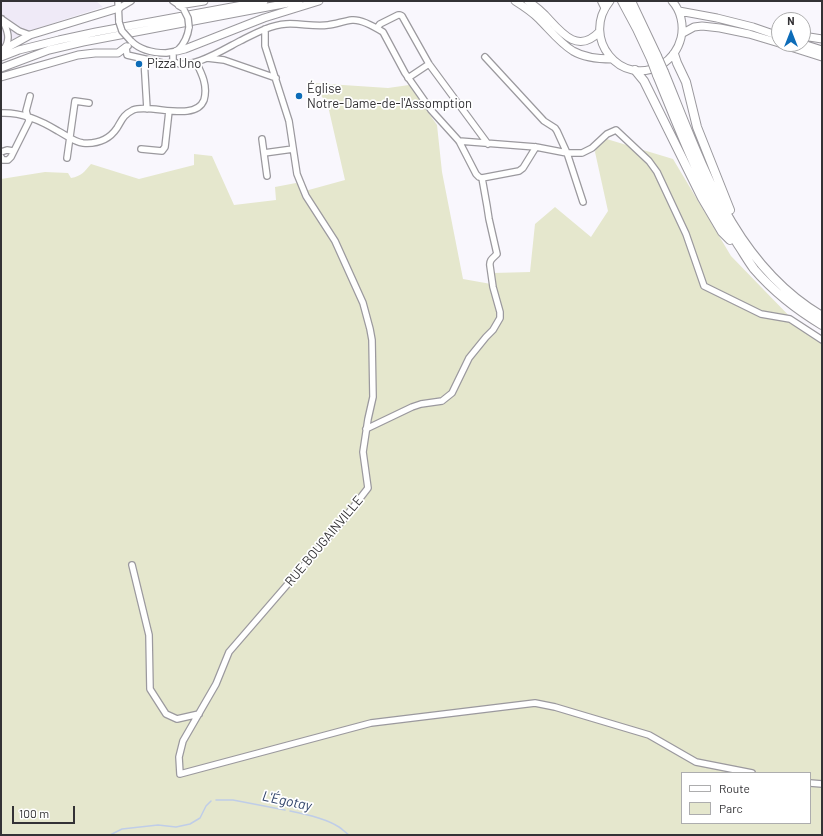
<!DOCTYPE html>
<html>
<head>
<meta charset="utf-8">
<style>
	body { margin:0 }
	#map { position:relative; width:823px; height:836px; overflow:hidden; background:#f9f7fd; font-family:Barlow,sans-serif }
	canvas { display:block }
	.frame { position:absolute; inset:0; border:2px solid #333235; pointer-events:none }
	.legend { position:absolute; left:681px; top:772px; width:130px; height:52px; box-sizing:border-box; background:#fff; border:1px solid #adadae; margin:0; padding:5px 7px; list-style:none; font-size:12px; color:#333235 }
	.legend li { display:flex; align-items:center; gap:8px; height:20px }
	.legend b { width:20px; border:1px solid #adadae }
	.north { position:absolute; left:771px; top:12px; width:40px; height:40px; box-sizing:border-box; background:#fff; border:1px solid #adadae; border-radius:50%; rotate:0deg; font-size:11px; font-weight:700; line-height:16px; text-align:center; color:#333235 }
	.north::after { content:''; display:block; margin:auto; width:14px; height:18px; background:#0d6cb8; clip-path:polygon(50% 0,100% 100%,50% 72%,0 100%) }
	.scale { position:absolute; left:12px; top:806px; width:63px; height:18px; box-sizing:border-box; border:2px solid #333235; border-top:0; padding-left:5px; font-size:12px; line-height:14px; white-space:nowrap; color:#333235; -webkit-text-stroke:3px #fff; paint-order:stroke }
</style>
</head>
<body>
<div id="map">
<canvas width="823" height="836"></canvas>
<div class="frame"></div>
<ul class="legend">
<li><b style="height:5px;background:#fff"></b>Route</li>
<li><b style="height:11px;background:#e5e7cd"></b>Parc</li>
</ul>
<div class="north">N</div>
<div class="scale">100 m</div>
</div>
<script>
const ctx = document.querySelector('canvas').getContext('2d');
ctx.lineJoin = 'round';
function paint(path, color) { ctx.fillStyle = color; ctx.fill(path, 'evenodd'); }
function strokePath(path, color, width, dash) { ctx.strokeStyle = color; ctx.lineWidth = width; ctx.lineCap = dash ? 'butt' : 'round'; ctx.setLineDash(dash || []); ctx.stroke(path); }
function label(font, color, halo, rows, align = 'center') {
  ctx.font = font + ' Barlow,sans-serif'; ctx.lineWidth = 3.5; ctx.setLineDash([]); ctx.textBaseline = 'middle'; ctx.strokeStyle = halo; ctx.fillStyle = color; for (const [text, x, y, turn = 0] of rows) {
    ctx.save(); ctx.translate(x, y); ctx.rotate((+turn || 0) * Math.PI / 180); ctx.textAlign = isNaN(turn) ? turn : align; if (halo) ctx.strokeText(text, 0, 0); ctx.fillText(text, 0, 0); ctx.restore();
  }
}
paint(new Path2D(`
	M1,1h95l7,6 -65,21 -37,18z`), '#efeaf7');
paint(new Path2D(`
	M313,83l75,5 21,-3 28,40 5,47 21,107 28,5 2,-11 37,-1 5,-48 20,-17 36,30 17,-26 -13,-59 5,-15 73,22 58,97 65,67 26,17v495h-821v-656l44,-7 23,1 3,5c11,-2 13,-6 20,-14l48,15 55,-14v-11l18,2 22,49 42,-5 -1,-13 21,-4 9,8 40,-11 -17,-74zM682,773h128v50h-128z`), '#e5e7cd');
strokePath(new Path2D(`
	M216,800h17l52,10
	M290,811c16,3 35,7 49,16 3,2 6,5 10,8
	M110,835l12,-6 36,-4 18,2 14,-3 10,-6 6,-12 5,-5`), '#bfcde8', 1.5);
const minor = new Path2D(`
	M118,1l1,21
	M173,1l6,4 2,2
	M119,8l12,-7
	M2,19c5,10 10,21 1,31
	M3,20l16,11 11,4
	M377,28l3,-4 18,-9h2l2,1 27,48 59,80
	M265,29v17l24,75 8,53 9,22 29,45 28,62 7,26 2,11 1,57 -5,22 -5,33 5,36 -24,31 -115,133 -13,32 -33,57 -4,16 1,17 191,-51 164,-20 20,4 94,28 47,27 56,11
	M131,41c9,9 23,12 35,12 4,-1 9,-1 12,-3 6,-6 10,-15 11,-23
	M128,46l-2,1 1,8 40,9 6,-3
	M173,52v9c14,12 53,-13 67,-20 14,-7 30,-16 46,-17 14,-1 28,3 42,1 8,-1 16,-4 24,-5 10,-1 23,7 31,12l22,41 26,37 28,31 17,33 3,3 3,1 5,28 2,13 8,35c-4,4 -8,6 -7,12l3,21 7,25v6l-7,12 -7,7 -17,21 -17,35 -10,8 -21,3 -9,3 -46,22
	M485,57l59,64 11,7 2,3 10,22 16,49
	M207,58l17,2 52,18
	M144,59l3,50
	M408,78l21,-14
	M1,113c20,-1 41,8 57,18 8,4 16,11 25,12 13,1 26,-3 34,-15 5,-8 6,-13 16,-18 17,-7 62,13 71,-10 4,-14 -2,-26 -8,-38
	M262,139l5,37
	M459,141l77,6 31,6h15l10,-5 15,-14 9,-4 33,31 8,11 29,62 18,52 57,28 29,5 32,21
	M141,149l21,2 3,-4 4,-36
	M1,152l6,-2 6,1
	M264,153l29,-4
	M1,157l2,3h5l3,-3 18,-36 -3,-10 4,-15
	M67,158l8,-57 14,2
	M482,178l37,-7 4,-3 13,-21
	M132,565l17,70 1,54 16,25 11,5 22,-5
	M810,783l12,1`);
const major = new Path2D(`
	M515,1c8,5 17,11 24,18 11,11 21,24 34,32 12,7 25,8 39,8
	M528,1c6,4 12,9 17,14 15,16 32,40 54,17
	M610,1c-30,37 11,87 51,64 10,-6 17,-15 20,-27 3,-13 0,-27 -9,-37
	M179,5l25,-4
	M679,11l38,7 36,9 26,9
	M683,33l11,-6 8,-1 18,2 29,6 30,9
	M803,36l19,3
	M781,44l41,13
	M803,44l19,6
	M1,51l29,-16 89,-27
	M177,51l8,-2 79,-31 55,-17
	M1,57l18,-7 40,-10 37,-8 168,-31
	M1,68l48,-18 34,-8 216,-41
	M1,77l77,-22 17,-2h23l8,-6`);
const highway = new Path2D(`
	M602,1l3,6
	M622,1l15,28 14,30
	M631,1l26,55
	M674,54l3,9 9,19 11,45 33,83
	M635,70l9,11 58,117 20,34 8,8
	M664,72c37,90 69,192 158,244
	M657,75c24,58 45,116 80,168 6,9 11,18 17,26 19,22 43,41 68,56`);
strokePath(minor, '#9b999e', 8);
strokePath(major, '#9b999e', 9);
strokePath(highway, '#9b999e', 10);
strokePath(minor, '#fff', 5.5);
strokePath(major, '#fff', 7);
strokePath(highway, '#fff', 8);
const minorBridge = new Path2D(`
	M184,10l4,8 1,9
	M119,22l3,9 9,10`);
const highwayBridge = new Path2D(`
	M657,56l7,16
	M651,59l6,16`);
strokePath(minorBridge, '#9b999e', 8, []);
strokePath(highwayBridge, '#9b999e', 10, []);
strokePath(minorBridge, '#fff', 5.5);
strokePath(highwayBridge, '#fff', 8);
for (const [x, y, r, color] of [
	[139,64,4,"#0d6cb8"],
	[299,96,4,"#0d6cb8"]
]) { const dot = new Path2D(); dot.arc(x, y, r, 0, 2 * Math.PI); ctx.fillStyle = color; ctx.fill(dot); strokePath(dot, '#fff', 1.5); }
label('13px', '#333235', '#fff', [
	["Pizza Uno",147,64],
	["Église",307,89],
	["Notre-Dame-de-l'Assomption",307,104]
], 'left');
label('13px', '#333235', '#fff', [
	["RUE BOUGAINVILLE",324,541,-50]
]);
label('italic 14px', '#2f4269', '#fff', [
	["L'Égotay",287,801,12]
]);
</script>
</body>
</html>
